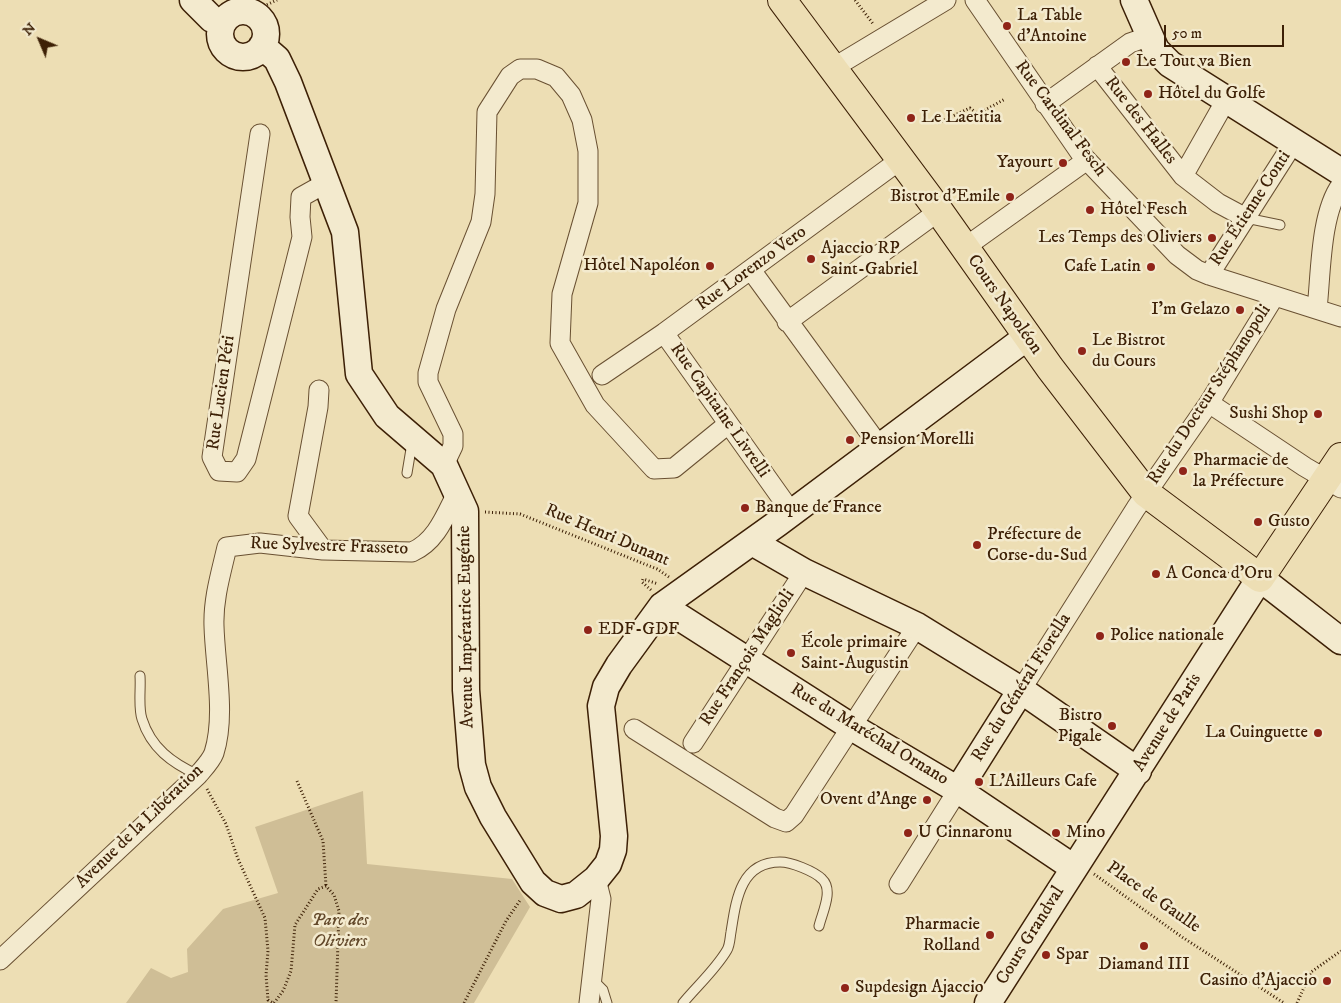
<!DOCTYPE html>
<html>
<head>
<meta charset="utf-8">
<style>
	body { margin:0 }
	#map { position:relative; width:1341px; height:1003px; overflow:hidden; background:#eddeb4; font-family:"IM FELL DW Pica",serif }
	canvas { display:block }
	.north { position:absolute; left:15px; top:15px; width:50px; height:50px; -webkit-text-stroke:4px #f3eace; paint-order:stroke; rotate:315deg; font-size:14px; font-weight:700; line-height:20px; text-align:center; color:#3d2006 }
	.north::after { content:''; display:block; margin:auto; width:18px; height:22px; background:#3d2006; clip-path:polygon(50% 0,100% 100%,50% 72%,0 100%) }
	.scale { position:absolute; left:1164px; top:25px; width:120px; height:22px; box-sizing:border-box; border:2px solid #3d2006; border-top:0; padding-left:6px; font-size:15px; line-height:18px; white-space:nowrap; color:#3d2006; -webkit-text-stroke:4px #f3eace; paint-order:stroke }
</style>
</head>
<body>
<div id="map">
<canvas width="1341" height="1003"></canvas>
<div class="north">N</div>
<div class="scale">50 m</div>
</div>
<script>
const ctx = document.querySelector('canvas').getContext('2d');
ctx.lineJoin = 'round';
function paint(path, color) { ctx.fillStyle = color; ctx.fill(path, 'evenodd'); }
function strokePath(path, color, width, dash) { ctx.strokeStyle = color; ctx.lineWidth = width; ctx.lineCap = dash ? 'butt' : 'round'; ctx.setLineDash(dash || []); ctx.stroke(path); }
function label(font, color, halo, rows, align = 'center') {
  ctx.font = font + ' "IM FELL DW Pica",serif'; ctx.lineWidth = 5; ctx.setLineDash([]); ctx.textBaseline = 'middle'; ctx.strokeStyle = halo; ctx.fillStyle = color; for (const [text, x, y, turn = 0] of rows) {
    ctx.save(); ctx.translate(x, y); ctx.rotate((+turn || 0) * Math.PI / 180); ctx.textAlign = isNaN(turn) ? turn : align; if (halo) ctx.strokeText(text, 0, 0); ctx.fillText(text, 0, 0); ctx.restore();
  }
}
paint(new Path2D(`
	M363,791l4,73 145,15 18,28 -56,96h-348l25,-35 20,10 17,-6 -1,-23 36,-40 55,-16 -23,-66z`), '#cfbe96');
const lane = new Path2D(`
	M1246,218l34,7
	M407,473l5,-30
	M140,676c1,13 -2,31 2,43 9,29 30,44 56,56
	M593,980l10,10 4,13
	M683,1003c14,-17 33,-34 44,-53 3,-5 3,-13 4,-18 5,-31 9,-70 49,-70 11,0 34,9 42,17 12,11 0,34 -3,47`);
const street = new Path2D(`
	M975,0l106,154 96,101 20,15 12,5 132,42
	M1097,66l86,110 35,27 28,15
	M833,68l113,-68
	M1045,104l85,-61 20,-7
	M260,134l-48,323 7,14 18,1 9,-13 56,-222 -2,-20 1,-20 25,-14
	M1183,176l43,-76
	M964,248l123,-88
	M751,270l129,177
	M1209,275l85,-133
	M1317,309c4,-35 3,-95 24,-124
	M787,322l152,-111
	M664,333l128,180
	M602,375l62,-42 236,-173
	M319,390l-1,17 -20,109 25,34
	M1209,403l96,64 36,21
	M444,465l9,-19v-12l-25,-52v-9l18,-64 35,-87 4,-28 2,-82 23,-36 10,-7h17l19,8 15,18 11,25 6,31v52l-26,91 -2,49 35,62 59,64 20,-1 54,-44
	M1021,690l115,-182 73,-105 65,-106
	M634,729l141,89 11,4 8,-7 123,-189
	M693,743l111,-171
	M899,884l59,-94
	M0,960l198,-185c5,-6 13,-14 16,-22 12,-38 1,-88 0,-127 -1,-27 7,-53 13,-79l33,-4 63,7 89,2c25,-11 34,-38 46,-61
	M589,1003l12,-104 -5,-20`);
const secondary = new Path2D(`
	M193,0l19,19 10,4
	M1134,0l22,50 14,14 171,108
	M220 34a23 23 0 1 1 46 0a23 23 0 1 1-46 0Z
	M262,46l15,13 11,23 57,150 14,142 28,42 57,49 21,46 1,179 6,75 6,22 15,30 40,65 12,11 16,6 15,-4 20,-16 12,-15 5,-14 1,-14 -13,-130 5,-19 13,-22 43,-59 116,-83 249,-186
	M752,542l52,30 113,54 104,64 117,81
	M662,606l188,120 108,64 116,78
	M958,790l63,-100
	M988,1003l272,-425 81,63`);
const primary = new Path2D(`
	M782,0l157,211 111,157 96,125 114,85 81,-121`);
strokePath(lane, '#695032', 11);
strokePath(street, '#695032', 21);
strokePath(secondary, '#3d2006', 29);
strokePath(primary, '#3d2006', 30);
strokePath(new Path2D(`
	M855,0l19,25
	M251,12l26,-12
	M938,123l32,-15 8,6 27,-15
	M485,512l35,2 137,55 12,8
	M651,590l-9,-8 1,-3 15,5
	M297,781l26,60 3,45
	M207,789l19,35 12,35 27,59 3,33 -2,24 2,25 5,3
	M1094,874l88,63 102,66
	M274,1003l9,-12 8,-20 4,-46 23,-36 8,-3 8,9 5,16 -3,92
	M464,1003l42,-82 15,-22
	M1297,1003l14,-31 30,-21`), '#3d2006', 3, [1, 2.5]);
strokePath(lane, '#f3eace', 9);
strokePath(street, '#f3eace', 19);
strokePath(secondary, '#f3eace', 26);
strokePath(primary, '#eddeb4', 28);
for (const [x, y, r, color] of [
	[1007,26,5,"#8f2418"],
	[1126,62,5,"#8f2418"],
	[1148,94,5,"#8f2418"],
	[911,118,5,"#8f2418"],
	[1063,163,5,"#8f2418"],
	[1010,197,5,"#8f2418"],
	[1090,210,5,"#8f2418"],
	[1212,238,5,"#8f2418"],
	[811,259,5,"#8f2418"],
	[710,266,5,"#8f2418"],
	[1151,267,5,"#8f2418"],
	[1240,310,5,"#8f2418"],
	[1082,351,5,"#8f2418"],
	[1318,414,5,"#8f2418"],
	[850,440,5,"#8f2418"],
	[1183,471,5,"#8f2418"],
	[745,508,5,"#8f2418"],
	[1258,522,5,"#8f2418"],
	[977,545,5,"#8f2418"],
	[1156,574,5,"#8f2418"],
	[588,630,5,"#8f2418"],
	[1100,636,5,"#8f2418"],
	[791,653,5,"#8f2418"],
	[1112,726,5,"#8f2418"],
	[1318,733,5,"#8f2418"],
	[979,782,5,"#8f2418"],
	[927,800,5,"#8f2418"],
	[908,833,5,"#8f2418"],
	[1056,833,5,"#8f2418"],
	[990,935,5,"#8f2418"],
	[1144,946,5,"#8f2418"],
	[1046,955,5,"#8f2418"],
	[1327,981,5,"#8f2418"],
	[845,988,5,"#8f2418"]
]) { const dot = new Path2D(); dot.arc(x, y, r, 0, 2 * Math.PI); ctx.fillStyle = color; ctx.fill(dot); strokePath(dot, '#f3eace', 2); }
label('18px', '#3d2006', '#f3eace', [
	["La Table",1017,16],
	["d'Antoine",1017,37],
	["Le Tout va Bien",1136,62],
	["Hôtel du Golfe",1158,94],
	["Le Laetitia",921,118],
	["Yayourt",1053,163,"right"],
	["Bistrot d'Emile",1000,197,"right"],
	["Hôtel Fesch",1100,210],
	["Les Temps des Oliviers",1202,238,"right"],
	["Ajaccio RP",821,249],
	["Saint-Gabriel",821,270],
	["Hôtel Napoléon",700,266,"right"],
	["Cafe Latin",1141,267,"right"],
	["I'm Gelazo",1230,310,"right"],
	["Le Bistrot",1092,341],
	["du Cours",1092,362],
	["Sushi Shop",1308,414,"right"],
	["Pension Morelli",860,440],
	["Pharmacie de",1193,461],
	["la Préfecture",1193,482],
	["Banque de France",755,508],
	["Gusto",1268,522],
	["Préfecture de",987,535],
	["Corse-du-Sud",987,556],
	["A Conca d'Oru",1166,574],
	["EDF-GDF",598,630],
	["Police nationale",1110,636],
	["École primaire",801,643],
	["Saint-Augustin",801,664],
	["Bistro",1102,716,"right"],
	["Pigale",1102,737,"right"],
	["La Cuinguette",1308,733,"right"],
	["L'Ailleurs Cafe",989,782],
	["Ovent d'Ange",917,800,"right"],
	["U Cinnaronu",918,833],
	["Mino",1066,833],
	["Pharmacie",980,925,"right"],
	["Rolland",980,946,"right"],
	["Spar",1056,955],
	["Diamand III",1144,965,"center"],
	["Casino d'Ajaccio",1317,981,"right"],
	["Supdesign Ajaccio",855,988]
], 'left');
label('18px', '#3d2006', '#f3eace', [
	["Rue Cardinal Fesch",1060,119,53],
	["Rue des Halles",1140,121,52],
	["Rue Étienne Conti",1251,209,-57],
	["Rue Lorenzo Vero",752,269,-36],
	["Cours Napoléon",1004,305,55],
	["Rue Lucien Péri",222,393,-82],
	["Rue du Docteur Stéphanopoli",1210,395,-57],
	["Rue Capitaine Livrelli",719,411,55],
	["Rue Henri Dunant",607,536,23],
	["Rue Sylvestre Frasseto",329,547,2],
	["Avenue Impératrice Eugénie",467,627,-91],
	["Rue François Maglioli",748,658,-57],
	["Rue du Général Fiorella",1022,688,-58],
	["Avenue de Paris",1168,723,-58],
	["Rue du Maréchal Ornano",869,735,31],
	["Avenue de la Libération",140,827,-44],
	["Place de Gaulle",1153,898,35],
	["Cours Grandval",1031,936,-58]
]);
label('italic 18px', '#62482a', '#f3eace', [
	["Parc des",340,921],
	["Oliviers",340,942]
]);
</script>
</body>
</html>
